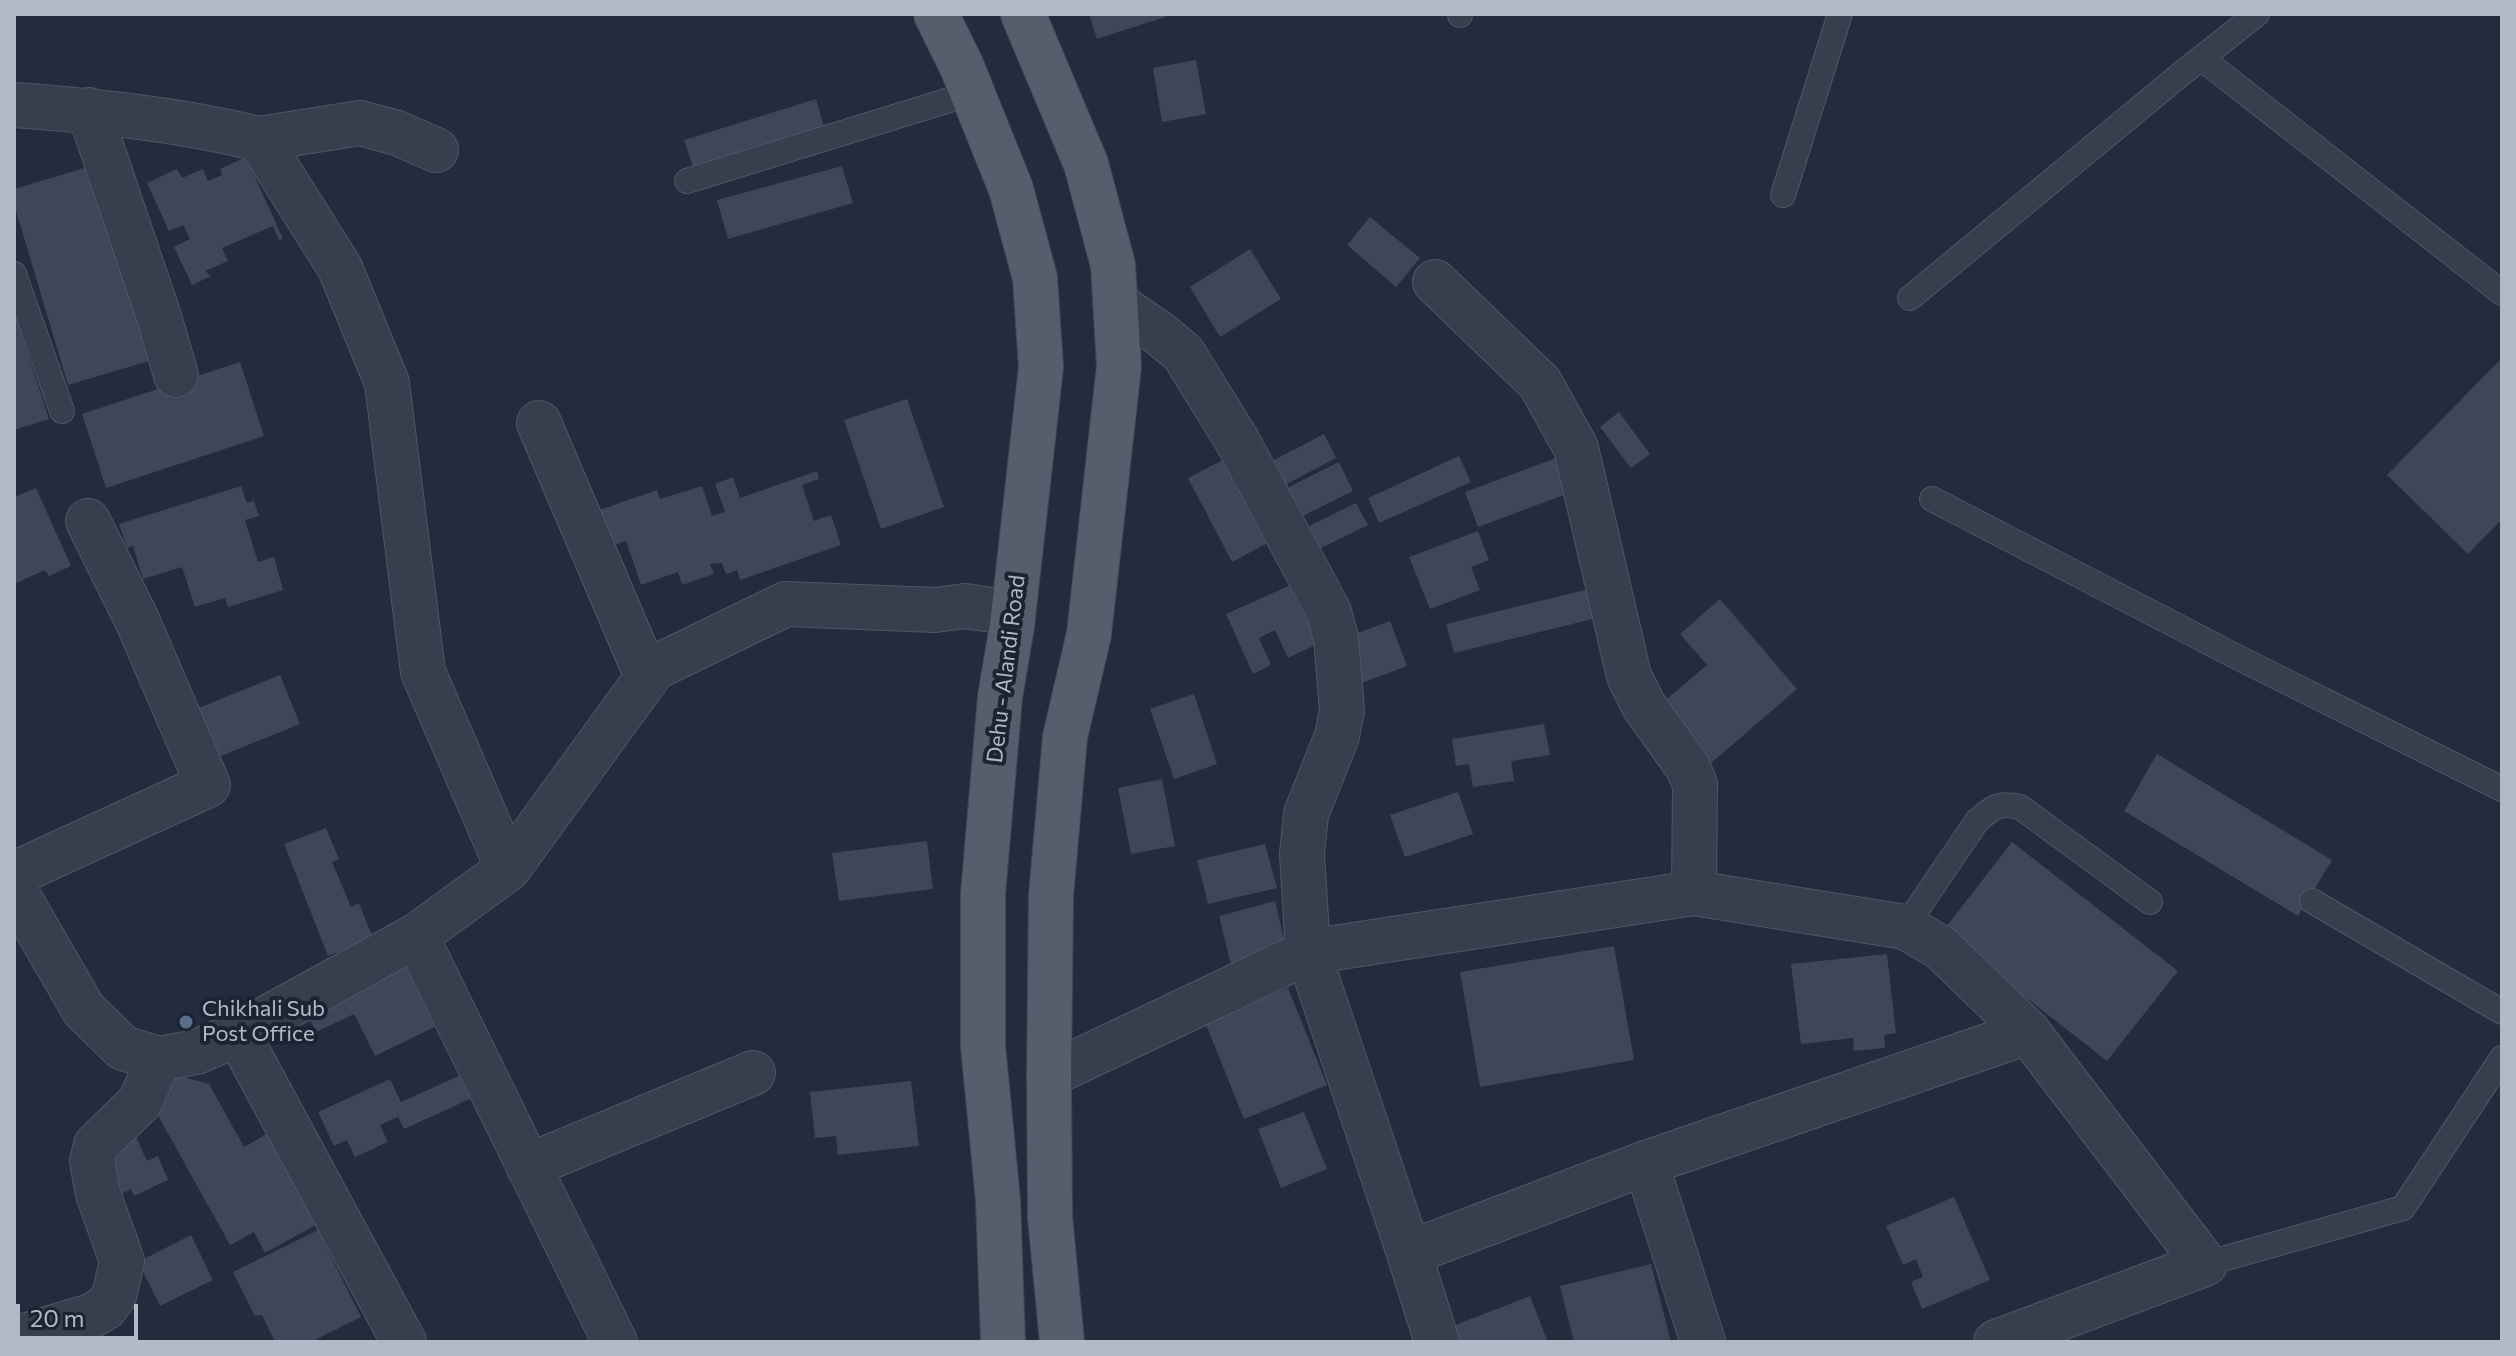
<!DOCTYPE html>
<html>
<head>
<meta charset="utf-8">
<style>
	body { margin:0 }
	#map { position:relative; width:2516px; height:1356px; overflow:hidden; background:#242b3c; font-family:Commissioner,sans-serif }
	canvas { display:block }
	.frame { position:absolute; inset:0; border:16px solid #b4b9c8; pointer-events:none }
	.scale { position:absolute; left:16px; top:1304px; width:122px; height:36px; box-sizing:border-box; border:4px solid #b4b9c8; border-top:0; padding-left:10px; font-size:24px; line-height:28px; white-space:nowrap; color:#b4b9c8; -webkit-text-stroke:6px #1d2332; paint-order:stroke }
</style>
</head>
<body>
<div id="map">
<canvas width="2516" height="1356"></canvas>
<div class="frame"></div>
<div class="scale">20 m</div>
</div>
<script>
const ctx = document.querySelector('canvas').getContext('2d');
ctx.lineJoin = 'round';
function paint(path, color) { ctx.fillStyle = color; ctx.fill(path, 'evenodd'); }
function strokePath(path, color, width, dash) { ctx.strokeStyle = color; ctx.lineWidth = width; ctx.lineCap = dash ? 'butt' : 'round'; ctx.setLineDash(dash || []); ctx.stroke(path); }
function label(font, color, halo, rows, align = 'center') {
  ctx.font = font + ' Commissioner,sans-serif'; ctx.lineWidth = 8; ctx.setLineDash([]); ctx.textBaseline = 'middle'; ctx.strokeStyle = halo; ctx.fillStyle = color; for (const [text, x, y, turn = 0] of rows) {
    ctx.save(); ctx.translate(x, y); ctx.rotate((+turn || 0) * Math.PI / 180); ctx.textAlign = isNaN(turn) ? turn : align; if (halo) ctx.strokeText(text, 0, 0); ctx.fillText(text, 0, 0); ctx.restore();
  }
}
paint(new Path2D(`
	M1089,14h82v1l-74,24z
	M1196,60l10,54 -44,8 -9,-54z
	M816,99l8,28 -131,40 -9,-27z
	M246,157l37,82 -4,1 -6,-14 -51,22 6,13 -23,10 6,5 -19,9 -18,-38 16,-8 -7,-14 -14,6 -22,-48 30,-14 5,9 21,-9 5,12 14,-6 -2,-6z
	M101,163l58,195 -91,27 -54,-181v-15z
	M842,166l11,37 -125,36 -11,-39z
	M1370,217l50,41 -24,29 -49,-42z
	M1250,249l31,50 -61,38 -30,-50z
	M14,311l35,108 -35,11z
	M2502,358v161l-34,35 -81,-79z
	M240,362l24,74 -158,52 -24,-74z
	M907,399l37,108 -63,22 -37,-109z
	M1619,412l31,42 -19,14 -31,-41z
	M1324,434l12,24 -57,30 -13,-24z
	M1234,454l43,84 -45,24 -44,-84z
	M1459,456l12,26 -92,41 -11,-25z
	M1556,458l13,35 -91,34 -13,-35z
	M1339,462l14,29 -56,28 -14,-29z
	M817,471l2,8 -17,6 12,36 17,-6 10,30 -101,35 -3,-10 -11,4 -4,-11 -12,1 4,10 -32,11 -4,-13 -37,13 -15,-44 -20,7 -12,-36 63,-22 3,9 42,-13 10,30 13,-4 -10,-28 18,-7 7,21z
	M241,486l6,17 7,-2 5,15 -14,4 13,42 16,-5 9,33 -55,17 -3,-9 -30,9 -13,-40 -39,12 -10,-33 -6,2 -8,-24z
	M36,488l35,78 -22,10 -4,-6 -31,14v-87z
	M1356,503l12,22 -55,27 -12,-22z
	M1478,531l11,29 -18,7 9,23 -50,19 -21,-52z
	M1302,580l26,59 -40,19 -13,-28 -16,8 12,27 -18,9 -27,-60z
	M1597,587l8,29 -151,37 -8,-29z
	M1720,599l77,90 -94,81 -50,-59 54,-46 -27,-31z
	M1390,621l17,45 -48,18 -18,-45z
	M280,675l20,49 -94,38 -20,-49z
	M1194,694l23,70 -43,15 -24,-70z
	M1544,724l6,31 -39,6 3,20 -41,6 -4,-23 -13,2 -4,-27z
	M2157,754l175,106 -34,56 -174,-105z
	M1162,779l13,67 -44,8 -13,-66z
	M1458,792l15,42 -68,23 -15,-42z
	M326,828l13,31 -7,3 19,45 8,-4 14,35 -45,18 -44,-112z
	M927,841l6,48 -94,12 -7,-48z
	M2012,842l166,129 -71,90 -165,-129z
	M1265,844l12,44 -69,16 -11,-44z
	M1275,901l12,50 -56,14 -12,-49z
	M1614,946l20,114 -154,27 -20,-115z
	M414,951l35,69 -74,36 -21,-42 -38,18 -13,-26z
	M1887,954l9,79 -12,2 1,13 -31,3 -1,-13 -52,6 -10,-80z
	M1288,988l39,97 -83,34 -39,-97z
	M461,1075l11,23 -68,31 -6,-12 -18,8 8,17 -33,15 -8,-17 -13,6 -16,-34 72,-33 11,23z
	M180,1076l29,8 35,63 26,-15 55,88 -60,33 -11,-21 -24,13 -84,-151z
	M911,1081l8,65 -81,9 -2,-19 -21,2 -5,-46z
	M1304,1112l23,57 -46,19 -23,-59z
	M136,1137l11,24 11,-5 10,24 -34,16 -3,-7 -14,7 -18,-42z
	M1954,1197l36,83 -68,29 -11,-27 12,-5 -7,-18 -13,6 -17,-39z
	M318,1230l43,87 -50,25h-36l-13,-27 -7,1 -22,-44z
	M191,1235l22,45 -53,26 -22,-44z
	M1651,1264l20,78h-97l-14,-56z
	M1530,1296l17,44 -6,2h-97l-4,-11z`), '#3e4659');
const lane = new Path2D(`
	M1460,15v-1
	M2201,58l301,235
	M687,181l285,-88
	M1783,195l57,-181
	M14,274l48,137
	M1910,298l271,-224 76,-60
	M1932,499l305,158 265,132
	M2312,901l190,111
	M1905,927l72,-106c16,-14 21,-19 43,-14l130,95
	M2205,1264l198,-56 99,-150`);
const street = new Path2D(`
	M14,105c82,6 164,14 245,34l81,129 47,115 36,289 85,197
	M89,110l70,207 17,58
	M259,139l101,-16 37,10 39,17
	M1435,282l105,101 36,65 53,228 15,30 43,60 8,18 -1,109
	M539,423l108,254
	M14,874l194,-89 -71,-165 -49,-99
	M14,889l70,121 39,38 36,11 37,-7 42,-18
	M416,936l199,406
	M1049,1075l259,-123 386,-59 211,34 36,21 87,84 -382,131 -237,90 -101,-301 -6,-98 4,-40 31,-78 5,-26 -6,-72 -7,-26 -91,-170 -55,-89 -23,-19 -45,-31
	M1646,1163l57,179
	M528,1166l225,-93
	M1409,1253l28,89
	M14,1339l77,-23 14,-8 9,-12 8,-35 -24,-67 -6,-33 4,-16 44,-43 19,-43
	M404,1342l-166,-308 178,-98 92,-67 146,-201 132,-64 149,6 30,-4 48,7
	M1996,1342l209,-78 -177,-232`);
const primary = new Path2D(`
	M936,14l26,53 49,122 24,89 6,89 -29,259 -12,71 -17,197v152l15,154 5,142
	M1023,14l63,150 27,101 6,101 -30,268 -24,103 -14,159 -2,179 1,142 12,125`);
strokePath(lane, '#505665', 26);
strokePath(street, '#505665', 46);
strokePath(primary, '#414756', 46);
strokePath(lane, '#383e4d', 24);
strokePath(street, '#383e4d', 44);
strokePath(primary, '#565d6d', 44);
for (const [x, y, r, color] of [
	[186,1022,8,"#5c6f8a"]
]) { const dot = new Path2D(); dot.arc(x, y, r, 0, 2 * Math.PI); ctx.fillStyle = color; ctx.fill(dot); strokePath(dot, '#1d2332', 3); }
label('22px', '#b4b9c8', '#1d2332', [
	["Dehu - Alandi Road",1006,669,-83]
]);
label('22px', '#b4b9c8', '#1d2332', [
	["Chikhali Sub",202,1009],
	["Post Office",202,1034]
], 'left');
</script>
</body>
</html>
